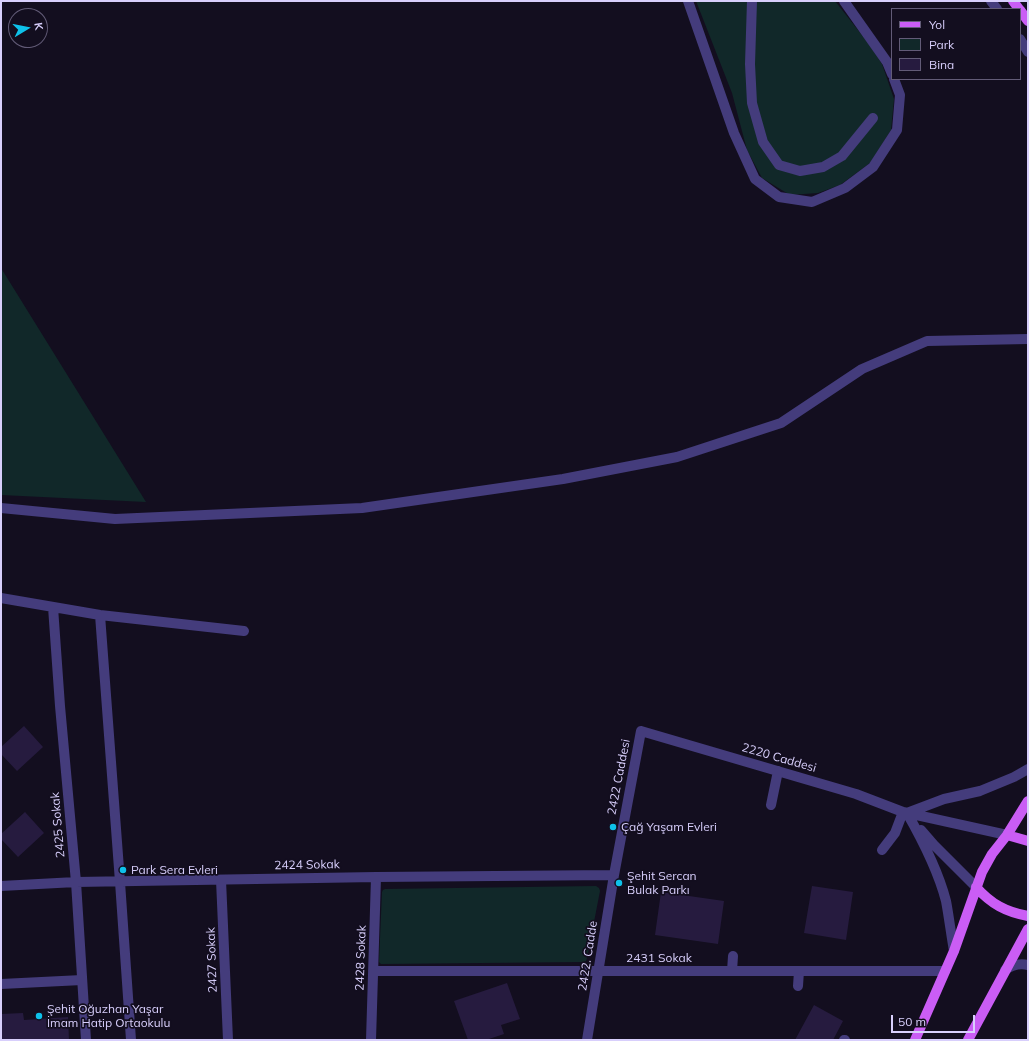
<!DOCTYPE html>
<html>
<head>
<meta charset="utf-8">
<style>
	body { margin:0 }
	#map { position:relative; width:1029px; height:1041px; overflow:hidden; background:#130e1f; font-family:Mulish,sans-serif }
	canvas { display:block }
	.frame { position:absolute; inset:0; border:2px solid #d8cffc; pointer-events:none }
	.legend { position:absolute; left:891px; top:8px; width:130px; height:72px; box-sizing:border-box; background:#130e1f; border:1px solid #625b77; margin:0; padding:5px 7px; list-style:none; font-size:12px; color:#d8cffc }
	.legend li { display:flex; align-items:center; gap:8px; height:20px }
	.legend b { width:20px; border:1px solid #625b77 }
	.north { position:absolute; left:8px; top:8px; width:40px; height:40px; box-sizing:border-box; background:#130e1f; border:1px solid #625b77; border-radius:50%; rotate:80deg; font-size:11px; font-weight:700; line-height:16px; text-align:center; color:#d8cffc }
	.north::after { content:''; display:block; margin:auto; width:14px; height:18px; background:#0ec1ea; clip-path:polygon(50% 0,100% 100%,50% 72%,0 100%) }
	.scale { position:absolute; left:891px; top:1015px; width:84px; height:18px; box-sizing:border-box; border:2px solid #d8cffc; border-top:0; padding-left:5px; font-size:12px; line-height:14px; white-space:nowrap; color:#d8cffc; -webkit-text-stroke:3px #130e1f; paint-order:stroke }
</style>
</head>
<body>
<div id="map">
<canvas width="1029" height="1041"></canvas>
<div class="frame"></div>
<ul class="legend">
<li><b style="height:5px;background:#ca5df5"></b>Yol</li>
<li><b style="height:11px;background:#112829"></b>Park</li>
<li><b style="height:11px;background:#261b3f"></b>Bina</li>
</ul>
<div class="north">K</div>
<div class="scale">50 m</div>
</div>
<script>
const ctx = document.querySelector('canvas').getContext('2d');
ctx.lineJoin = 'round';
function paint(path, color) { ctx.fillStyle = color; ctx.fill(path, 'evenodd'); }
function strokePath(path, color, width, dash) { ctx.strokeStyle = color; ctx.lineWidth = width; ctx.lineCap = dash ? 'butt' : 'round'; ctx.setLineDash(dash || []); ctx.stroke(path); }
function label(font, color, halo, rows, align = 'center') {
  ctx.font = font + ' Mulish,sans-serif'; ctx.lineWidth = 3.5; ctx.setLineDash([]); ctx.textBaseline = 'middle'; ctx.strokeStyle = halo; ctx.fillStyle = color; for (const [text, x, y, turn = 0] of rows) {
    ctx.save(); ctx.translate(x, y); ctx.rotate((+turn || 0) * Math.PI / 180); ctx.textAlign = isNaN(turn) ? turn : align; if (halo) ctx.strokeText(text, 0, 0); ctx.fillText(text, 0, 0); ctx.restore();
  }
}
paint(new Path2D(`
	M696,1h139l34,43 13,20 12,35 -3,31 -21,33 -30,22 -22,8 -28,2 -28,-17 -15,-28 -15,-57z
	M1,268l145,234 -145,-7z
	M596,886l3,2 1,3 -13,67 -1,3 -2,1 -203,2 -2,-2 3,-70 1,-2 2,-1z`), '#112829');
paint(new Path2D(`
	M24,726l19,21 -26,24 -16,-17v-7z
	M25,812l19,21 -26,24 -17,-18v-5z
	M812,886l41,6 -7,48 -42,-7z
	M661,892l63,9 -6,43 -63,-9z
	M507,983l13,36 -19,6 3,9 -18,6h-18l-14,-39z
	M814,1005l29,16 -10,19h-38z
	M23,1013l1,7 44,-3 1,23h-68v-26z`), '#261b3f');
strokePath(new Path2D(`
	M688,1l46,132 21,46 24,18 33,5 33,-14 28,-21 24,-37 3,-35 -6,-16
	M752,1l-2,63 2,39 11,39 16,23 21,6 23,-4 19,-11 31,-38
	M844,1l43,61 5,12
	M991,1l6,8
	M1020,39l8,13
	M1,508l114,11 247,-11 201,-29 114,-22 104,-34 81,-54 65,-28 101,-2
	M1,598l99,17 144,16
	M53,607l7,99 16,176 10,158
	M100,615l20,267 11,158
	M771,805l7,-34
	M907,813c16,28 31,57 39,88 3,16 5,33 8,50
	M907,813l37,-14 36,-8 34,-14 14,-8
	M921,830l13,15 42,42
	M882,850l13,-17 8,-21
	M221,880l7,160
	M1,886l75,-4 300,-5 238,-2
	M1005,970c7,-5 14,-7 23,-5
	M373,971h572
	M732,971l1,-15
	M1,984l81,-4
	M798,986l1,-15
	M371,1040l5,-163
	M587,1040l27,-165 27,-144 215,63 47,18 104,23
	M844,1040h1`), '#443c7c', 10);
strokePath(new Path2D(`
	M1013,1l6,8
	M1020,10l8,11
	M1007,835l21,6
	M976,887c15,17 30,25 52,29
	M915,1040l39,-89 28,-79 10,-18 15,-19 21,-34
	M968,1040l60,-111`), '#ca5df5', 10);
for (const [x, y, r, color] of [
	[613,827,4,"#0ec1ea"],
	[123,870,4,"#0ec1ea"],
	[619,883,4,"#0ec1ea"],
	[39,1016,4,"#0ec1ea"]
]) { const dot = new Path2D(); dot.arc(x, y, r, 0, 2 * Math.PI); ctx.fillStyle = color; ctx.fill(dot); strokePath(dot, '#130e1f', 1.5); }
label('12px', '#d8cffc', '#130e1f', [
	["2220 Caddesi",779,758,16],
	["2422 Caddesi",619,777,-79],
	["2425 Sokak",58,825,-95],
	["2424 Sokak",307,865,-1],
	["2422. Cadde",588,956,-81],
	["2428 Sokak",361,958,-88],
	["2431 Sokak",659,958],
	["2427 Sokak",212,960,-92]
]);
label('12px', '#d8cffc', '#130e1f', [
	["Çağ Yaşam Evleri",621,827],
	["Park Sera Evleri",131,870],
	["Şehit Sercan",627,876],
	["Bulak Parkı",627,890],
	["Şehit Oğuzhan Yaşar",47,1009],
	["İmam Hatip Ortaokulu",47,1023]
], 'left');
</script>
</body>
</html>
